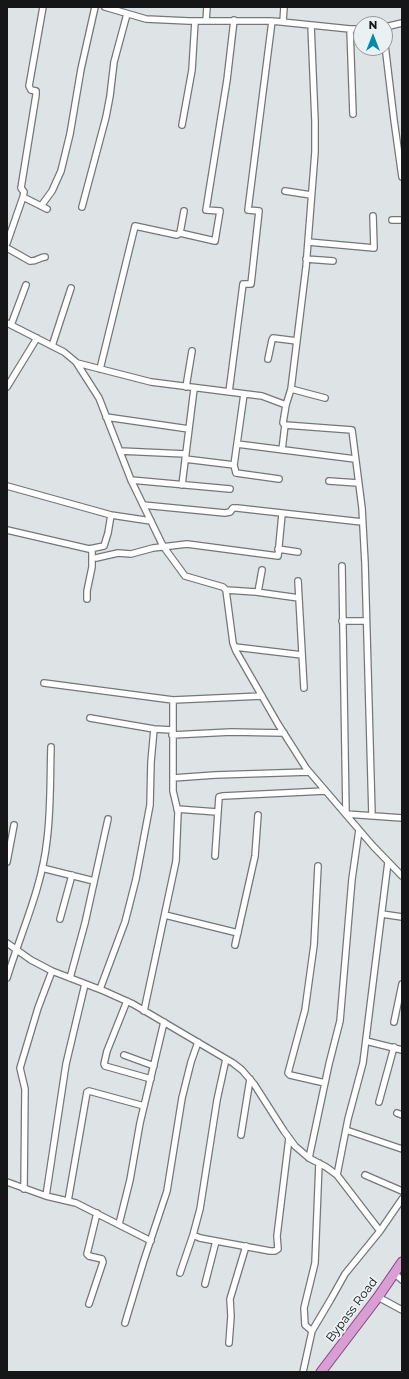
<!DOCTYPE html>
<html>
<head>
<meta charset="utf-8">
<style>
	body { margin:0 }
	#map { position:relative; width:409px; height:1379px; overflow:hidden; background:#dee3e6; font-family:Montserrat,sans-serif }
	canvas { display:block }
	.frame { position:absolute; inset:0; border:8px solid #141617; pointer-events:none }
	.north { position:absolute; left:353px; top:16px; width:40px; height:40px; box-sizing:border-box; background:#ebf0f3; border:1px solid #95999b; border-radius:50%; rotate:0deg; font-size:11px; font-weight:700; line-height:16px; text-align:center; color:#141617 }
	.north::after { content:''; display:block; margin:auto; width:14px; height:18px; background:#018caa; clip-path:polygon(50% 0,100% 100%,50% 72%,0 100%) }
</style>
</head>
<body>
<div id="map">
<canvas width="409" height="1379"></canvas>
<div class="frame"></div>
<div class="north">N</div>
</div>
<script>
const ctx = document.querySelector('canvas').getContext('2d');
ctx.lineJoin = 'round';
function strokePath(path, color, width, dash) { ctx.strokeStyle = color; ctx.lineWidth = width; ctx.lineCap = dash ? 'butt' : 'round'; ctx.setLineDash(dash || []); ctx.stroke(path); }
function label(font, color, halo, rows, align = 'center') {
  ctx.font = font + ' Montserrat,sans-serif'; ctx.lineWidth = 4; ctx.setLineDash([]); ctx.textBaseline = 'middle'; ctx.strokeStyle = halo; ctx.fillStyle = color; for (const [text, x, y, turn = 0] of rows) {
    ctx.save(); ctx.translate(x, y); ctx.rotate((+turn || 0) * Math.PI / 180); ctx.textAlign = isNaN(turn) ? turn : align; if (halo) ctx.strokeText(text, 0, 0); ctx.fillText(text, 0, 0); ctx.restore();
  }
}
const street = new Path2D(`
	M105,7l41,12 43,2h83l78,8h11
	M206,21l1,-14
	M283,22l1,-15
	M385,27l17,-4
	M350,29l3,85
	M385,45l9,75 8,57
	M182,125l10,-55 3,-49
	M285,191l26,4
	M23,197l24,12
	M41,206l11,-15 9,-20 9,-37 11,-65 14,-62
	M82,207l24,-90 4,-21 4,-34 13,-48
	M184,211l-4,22 35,8 5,-30 -14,-1 21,-130 7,-60
	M392,220h10
	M308,242l66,6 -1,-32
	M7,243l16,-46 1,-5 -3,-4 15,-93v-4l-5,-1 -2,-4 14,-79
	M7,248l23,13c6,1 10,-4 15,-4
	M306,259l27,2
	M7,323l57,29 12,10 23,36 32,82 32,66 22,30 38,11 3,3 7,53 3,8 42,73 28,44 67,78 29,30
	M11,325l15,-40
	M52,346l19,-58
	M268,359l4,-19 1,-2 24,3
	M77,363l74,19 111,14 24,9 -3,18 2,2 67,5 10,78 3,55 7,252
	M100,369l35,-143 42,9 3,-2
	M7,387l30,-49
	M186,387l6,-36
	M291,389l34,9
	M229,392l14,-108h8l8,-73 -11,-1 24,-189
	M244,394l-10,71 2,8 43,6
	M286,405l5,-16 15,-122 9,-115v-31l-4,-96
	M106,417l83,12
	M237,444l118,15
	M282,450l3,-25
	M120,451l66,3
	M185,459l49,6
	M131,480l99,9
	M329,481l29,2
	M182,485l12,-96
	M7,486l104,29 40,6
	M143,505l82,8 5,-1 3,-4h4l125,14
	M7,530l82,19 15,-3 4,-13 3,-18
	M278,549l20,3
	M96,558l22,-5 13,1 22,-6 34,-4 91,12 4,-42
	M342,566l4,248 56,4
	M298,581l6,107
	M226,590l30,2 43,6
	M258,592l4,-22
	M87,599v-8l5,-24v-18
	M342,621h24
	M235,647l67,8
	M44,683l129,17 89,-4
	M90,718l64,11 18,1
	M172,735l59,-3 53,1
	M173,778l42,-3 94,-3
	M177,809l40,3
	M215,856l4,-59 4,-1 102,-5
	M7,862l7,-37
	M318,866l-4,79 -9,65 -17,63 2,2 35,8
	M42,868l52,13
	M382,914l20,3
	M165,915l73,18
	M60,919l12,-44
	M7,943l24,17 21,11 52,20 29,13 100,59 9,7 12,14 30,47 11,15 14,12 17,9 11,8 43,56
	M235,945l20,-89 3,-41
	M7,978c14,-46 35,-90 40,-138 4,-31 3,-62 4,-93
	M70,978l15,-55 23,-104
	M100,989l25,-67 11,-43 14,-74 1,-43 3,-33
	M127,1001l-20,50 -3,13 1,2 46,13
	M144,1011l32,-150 2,-49 -5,-21v-91
	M394,1022l8,-38
	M366,1041l36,9
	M124,1055l30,11
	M226,1059l-9,41 -17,109 -7,26 7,3 70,13h5l3,-2 -1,-13 12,-98
	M379,1102l15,-55
	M397,1113l5,2
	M346,1130l56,19
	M241,1135l9,-56
	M309,1158l20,-94 11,-43 12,-142 7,-49
	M337,1175l11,-56 15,-56 25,-201
	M365,1175l37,16
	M7,1182l39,14 30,7 75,38
	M24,1189l1,-100 -5,-21 18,-60 14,-37
	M46,1196l20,-132 19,-80
	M68,1201l19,-109 2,-1 55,15
	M119,1224l11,-44 10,-57 24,-101
	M180,1273l13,-38
	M394,1273l8,7
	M205,1284l11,-43
	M378,1297l24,13
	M89,1304l14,-42 -1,-3 -13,-3 -2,-2 10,-41
	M125,1323l19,-63 23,-69 15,-93 9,-36 7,-20
	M312,1331l-7,-6 -1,-17 11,-45 4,-100
	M229,1343l2,-27 -1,-17 16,-53
	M303,1372l9,-41 19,-32 14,-25 35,-43 22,-32`);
const primary = new Path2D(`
	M321,1372l57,-75 24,-35`);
strokePath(street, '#73777a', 8);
strokePath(primary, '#84457e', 11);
strokePath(street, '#fff', 5.5);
strokePath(primary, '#d99ed3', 9);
label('12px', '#141617', '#ebf0f3', [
	["Bypass Road",352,1310,-53]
]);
</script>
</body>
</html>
